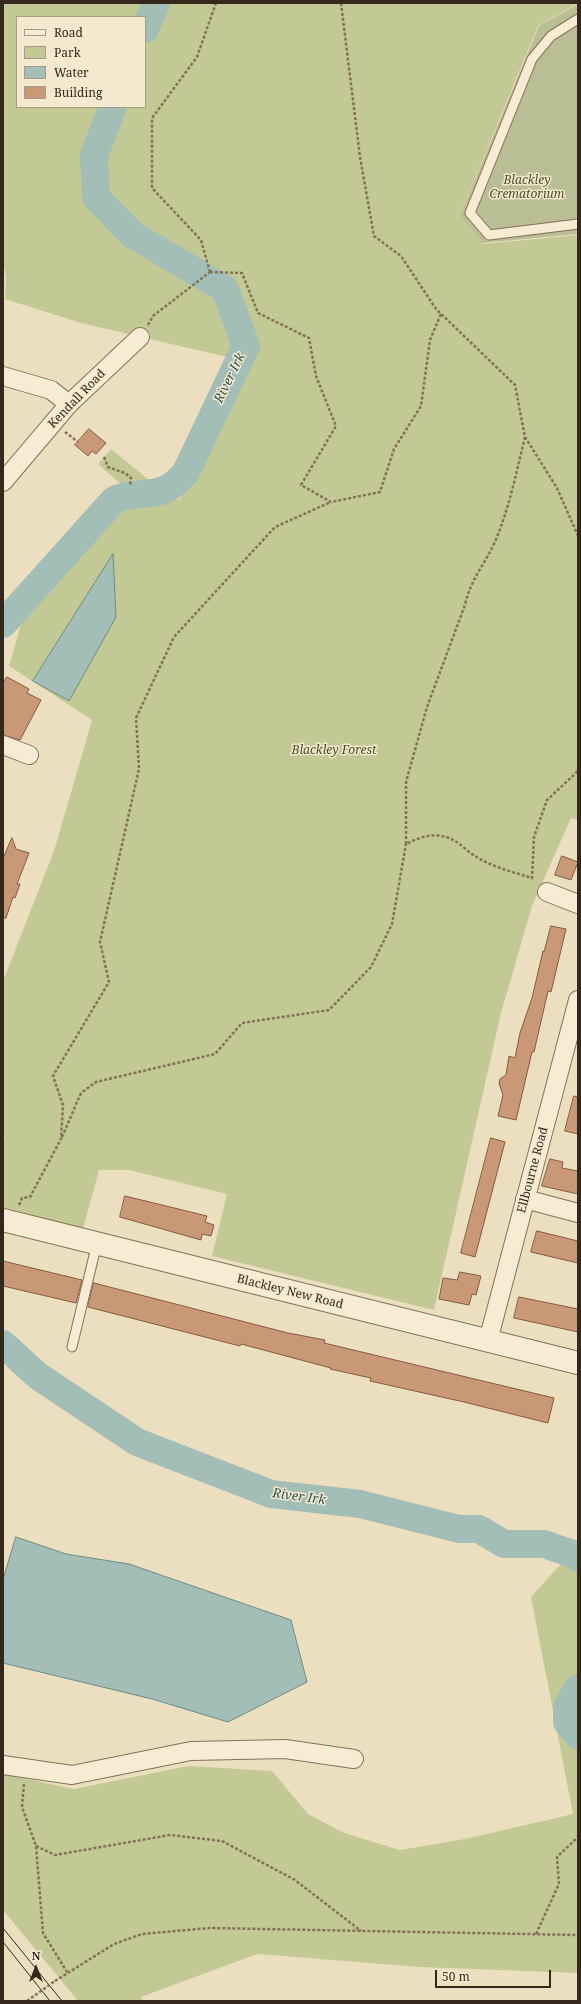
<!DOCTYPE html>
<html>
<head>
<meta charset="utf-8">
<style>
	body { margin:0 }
	#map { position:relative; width:581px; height:2004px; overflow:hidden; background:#ecdfc0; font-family:"Noto Serif",serif }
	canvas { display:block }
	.frame { position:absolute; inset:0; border:4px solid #34281d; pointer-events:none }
	.legend { position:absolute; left:16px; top:16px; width:130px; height:92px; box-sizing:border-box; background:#f4e9cf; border:1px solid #a79c88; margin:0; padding:5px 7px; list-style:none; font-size:12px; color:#34281d }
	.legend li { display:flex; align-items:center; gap:8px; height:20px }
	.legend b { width:20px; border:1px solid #a79c88 }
	.north { position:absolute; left:16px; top:1948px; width:40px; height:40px; -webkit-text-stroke:3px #f4e9cf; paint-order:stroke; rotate:0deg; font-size:11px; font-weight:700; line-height:16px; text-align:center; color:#34281d }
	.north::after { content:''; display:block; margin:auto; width:14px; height:18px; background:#34281d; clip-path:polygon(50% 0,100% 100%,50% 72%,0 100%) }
	.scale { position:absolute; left:435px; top:1970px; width:116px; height:18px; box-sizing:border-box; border:2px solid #34281d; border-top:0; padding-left:5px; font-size:12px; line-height:14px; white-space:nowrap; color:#34281d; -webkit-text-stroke:3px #f4e9cf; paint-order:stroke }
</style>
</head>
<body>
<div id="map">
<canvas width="581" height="2004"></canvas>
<div class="frame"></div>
<ul class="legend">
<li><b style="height:5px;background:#f7ecd3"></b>Road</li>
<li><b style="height:11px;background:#c3c995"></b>Park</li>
<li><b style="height:11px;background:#a3beb6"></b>Water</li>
<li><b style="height:11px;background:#c99977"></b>Building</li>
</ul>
<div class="north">N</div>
<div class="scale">50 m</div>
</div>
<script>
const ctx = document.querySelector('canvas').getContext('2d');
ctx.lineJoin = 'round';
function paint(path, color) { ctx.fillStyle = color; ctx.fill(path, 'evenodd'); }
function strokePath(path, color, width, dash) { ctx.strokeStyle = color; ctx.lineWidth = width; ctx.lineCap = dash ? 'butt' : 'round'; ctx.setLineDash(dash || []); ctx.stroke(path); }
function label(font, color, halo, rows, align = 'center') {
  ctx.font = font + ' "Noto Serif",serif'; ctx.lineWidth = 3; ctx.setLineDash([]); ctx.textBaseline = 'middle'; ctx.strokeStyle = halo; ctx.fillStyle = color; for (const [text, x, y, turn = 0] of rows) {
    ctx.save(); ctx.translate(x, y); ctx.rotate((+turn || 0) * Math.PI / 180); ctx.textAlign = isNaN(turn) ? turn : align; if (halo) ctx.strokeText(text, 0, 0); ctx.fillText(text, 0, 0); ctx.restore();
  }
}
paint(new Path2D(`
	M3,3h575l-40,23 -78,188 23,30 95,-9v585l-7,-2 -39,88 -31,107 -67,297 -222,-54 15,-62 -98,-24h-30l-16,59 -80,-22v-62l2,-8 -2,-1v-155l51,-130 38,-131 -83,-54 14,-49 49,-59 50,-54 58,-5 69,-137 -168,-39 -76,-24 1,-21 -3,-18zM17,17h128v90h-128z
	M111,449l38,31 -25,7 -26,-23z
	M578,1545v428l-158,-6 -163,-13 -116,43 2,4h-65l-75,-91v-136l71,15 114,-23 84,5 36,43 36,19 56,17 65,-11 108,-25 -42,-217z`), '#c3c995');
paint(new Path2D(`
	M578,4v230l-96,9 -22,-28 79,-189z`), '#b9be94');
const water = new Path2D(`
	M113,554l3,63 -47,84 -36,-20z
	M16,1537l50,17 63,10 162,56 16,62 -79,40 -76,-23 -149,-36v-83z`);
paint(water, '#a3beb6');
strokePath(water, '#6b8c83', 1);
strokePath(new Path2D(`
	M145,29l11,-26
	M3,624l111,-124c30,-13 46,4 72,-28l60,-126 -21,-57 -92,-54 -37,-38 -2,-42 19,-48
	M3,1344l35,32 99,66 134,52 89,10 99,25h20l25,15h40l29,10 5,4
	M578,1688l-11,19v15l11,13`), '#a3beb6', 28);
const building = new Path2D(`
	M89,429l17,14 -10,11 -4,-3 -4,5 -13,-11z
	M7,677l22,12 -2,4 14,7 -21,40 -17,-5v-51z
	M12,838l4,11 13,4 -12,31h3l-5,14 -2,-1 -7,21h-3v-59z
	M562,856l16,6 -7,18 -16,-5z
	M551,926l15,3 -15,63 -3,-1 -14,61h-2l-16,68 -18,-4 5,-21 -4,-12 1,-4 6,-4 3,-19 6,2 5,-25 12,-35 11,-47h1z
	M574,1096l4,1v37l-13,-3z
	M491,1138l14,4 -30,115 -14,-4z
	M550,1159l13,3 -1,6 16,3v23l-36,-8z
	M125,1196l82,20 -2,6 9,3 -3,11 -9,-2 -1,6 -81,-23z
	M537,1231l41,10v22l-47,-11z
	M3,1261l79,19 -6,23 -73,-17z
	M460,1272l21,4 -5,19 -4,-1 -3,11 -30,-6 4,-21 14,2z
	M94,1283l194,50 37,7 -1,3 230,55 -6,25 -84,-21 -94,-21 1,-3 -41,-9 1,-1 -90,-24 -1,2 -152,-39z
	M519,1297l59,12v23l-64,-14z`);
paint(building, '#c99977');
strokePath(building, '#835a3f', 1);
const service = new Path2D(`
	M578,19l-27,17 -19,23 -62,154 19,22 89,-11
	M72,1347l25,-104`);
const minor = new Path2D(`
	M3,376l48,14 18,14
	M3,482l66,-78 71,-67
	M3,745l26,10
	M547,892l31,12
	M525,1199l53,14
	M488,1341l90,-341
	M3,1765l69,10 119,-24 94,-2 69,10`);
const tertiary = new Path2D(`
	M3,1220l575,143`);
strokePath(service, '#847059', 11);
strokePath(minor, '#847059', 20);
strokePath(tertiary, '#847059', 24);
strokePath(new Path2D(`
	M341,3l19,154 14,79 27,20 35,53 79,76 10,52 32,51 21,48
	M210,272l32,1 16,40 51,25 7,38 20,50 -35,59 30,17 49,-10 14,-43 27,-43 9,-66 11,-26
	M210,272l-9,-32 -49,-52v-70l45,-61 19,-54
	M148,325l5,-9 57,-44
	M65,432l13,10
	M525,437c-9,36 -16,73 -31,107 -10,21 -24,37 -29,61l-38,102 -21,75v62c15,-8 33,-13 49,-3 7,4 13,11 20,15 17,11 38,16 57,22l2,-41 13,-37 31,-29
	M104,457l4,10 17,6 6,5 -1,7
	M62,1137l19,-44 15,-11 119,-28 27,-31 87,-13 42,-43 21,-43 14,-80
	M19,1205l3,-7 8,-1 31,-58 2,-34 -10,-29 56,-94 -9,-40 39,-173 -3,-51 38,-81 101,-110 56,-25
	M24,1784l-2,23 14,39 7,87 24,39
	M36,1846l19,9 115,-20 52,6 73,39 66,51
	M536,1934l23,-50 -2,-27 21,-20
	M55,1981l59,-37 28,-10 68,-6 368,7`), '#847059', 2.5, [3, 2]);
strokePath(service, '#f7ecd3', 9);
strokePath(minor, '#f7ecd3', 18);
strokePath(tertiary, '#f7ecd3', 22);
strokePath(new Path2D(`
	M3,1928l59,73
	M3,1942l47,59`), '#34281d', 1);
strokePath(new Path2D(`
	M27,2001l28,-20`), '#847059', 2.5, [3, 2]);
label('italic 12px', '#455024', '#f4e9cf', [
	["Blackley",527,181],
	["Crematorium",527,195],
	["Blackley Forest",334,751]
]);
label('12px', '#34281d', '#f4e9cf', [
	["Kendall Road",77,399,-46],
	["Ellbourne Road",533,1170,-75],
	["Blackley New Road",290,1292,14]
]);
label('italic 13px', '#2c5451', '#f4e9cf', [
	["River Irk",230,378,-64],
	["River Irk",299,1497,8]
]);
</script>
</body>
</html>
